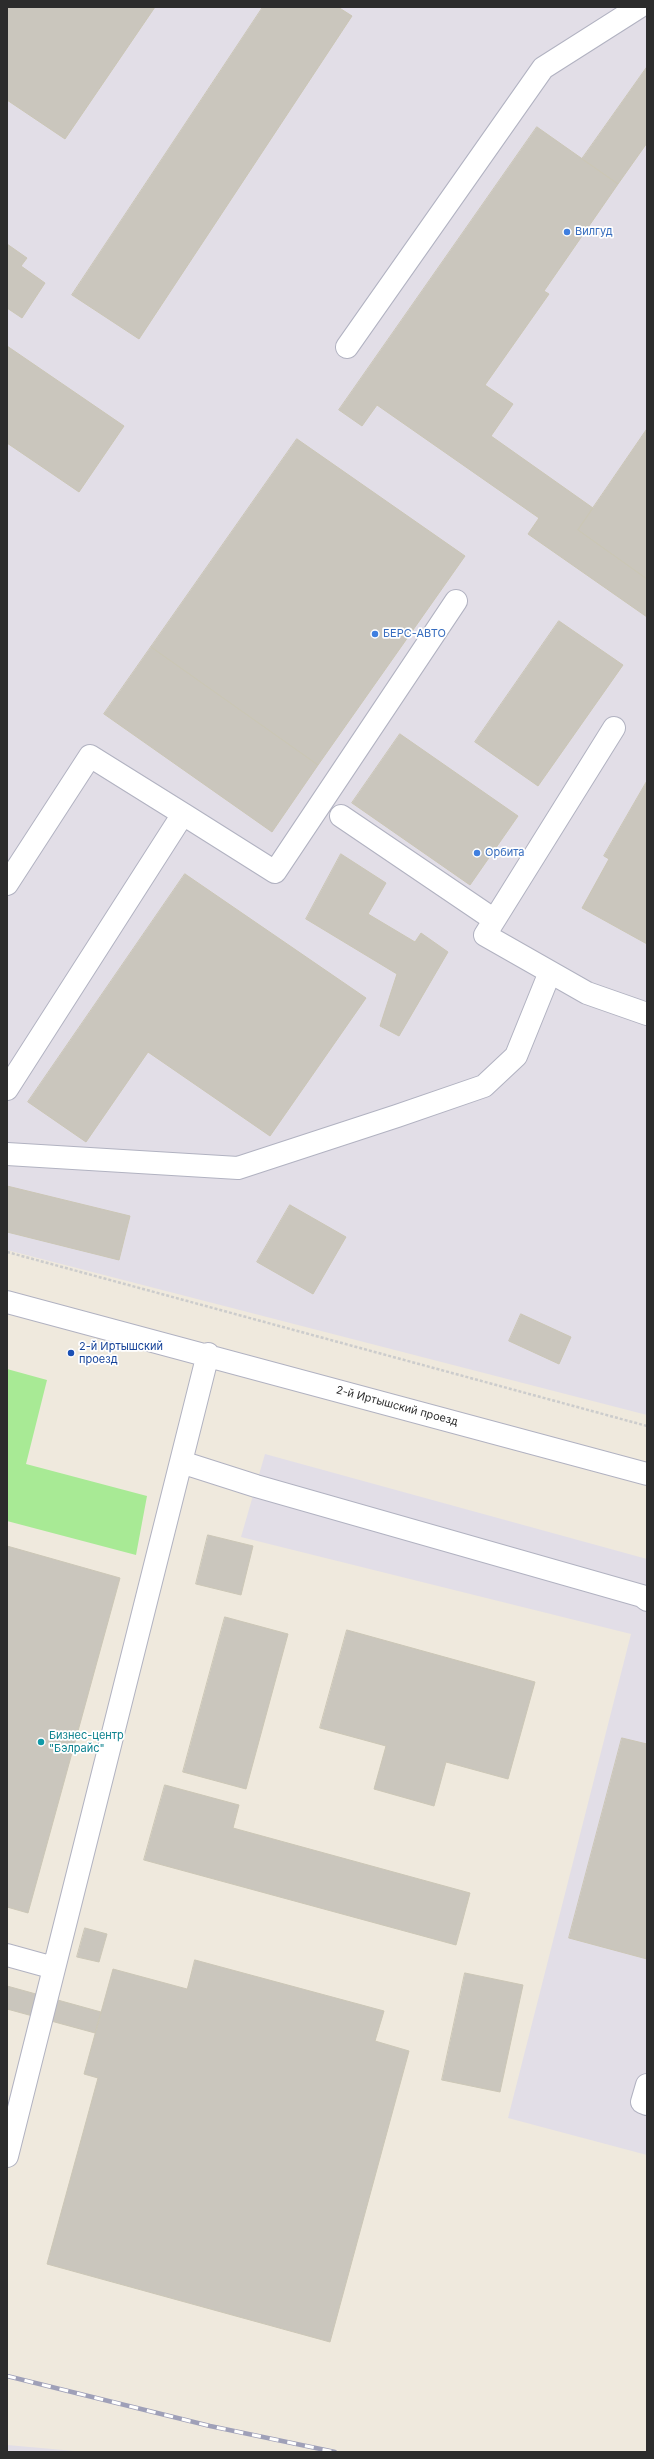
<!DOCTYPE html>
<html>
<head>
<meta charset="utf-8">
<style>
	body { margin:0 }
	#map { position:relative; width:654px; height:2459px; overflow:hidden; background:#efe9dd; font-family:Inter,sans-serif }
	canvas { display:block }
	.frame { position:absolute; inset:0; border:8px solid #2c2c2c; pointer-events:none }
</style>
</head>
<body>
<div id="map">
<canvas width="654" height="2459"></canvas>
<div class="frame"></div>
</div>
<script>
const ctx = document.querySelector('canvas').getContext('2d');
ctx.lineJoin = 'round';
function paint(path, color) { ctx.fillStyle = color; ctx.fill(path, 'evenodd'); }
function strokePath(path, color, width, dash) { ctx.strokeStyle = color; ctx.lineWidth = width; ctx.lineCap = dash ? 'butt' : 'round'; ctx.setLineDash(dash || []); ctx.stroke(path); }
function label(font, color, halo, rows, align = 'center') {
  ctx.font = font + ' Inter,sans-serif'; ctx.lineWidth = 3.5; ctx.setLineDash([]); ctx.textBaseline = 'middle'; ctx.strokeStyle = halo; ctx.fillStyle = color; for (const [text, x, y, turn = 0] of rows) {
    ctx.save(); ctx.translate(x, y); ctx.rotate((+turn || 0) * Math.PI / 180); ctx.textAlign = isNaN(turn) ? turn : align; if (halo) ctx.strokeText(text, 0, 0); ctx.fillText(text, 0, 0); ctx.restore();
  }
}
paint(new Path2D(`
	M7,7h640v1408l-640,-165z
	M265,1454l382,105v596l-139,-37 123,-484 -390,-97z
	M7,2445l79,7h-79z`), '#e2dee7');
paint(new Path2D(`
	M7,1369l40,11 -21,84 121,32 -11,59 -129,-34z`), '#a8ea95');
const building = new Path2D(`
	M7,7h148l-90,132 -58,-39z
	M263,7h75l14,9 -213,323 -67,-44z
	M647,67v76l-29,41 -36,-25z
	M537,127l81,57 -74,107 5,3 -64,91 28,19 -22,32 102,72 -15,22 69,49v38l-119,-83 11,-16 -162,-113 -15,21 -23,-16z
	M7,244l20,14 -6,8 24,17 -23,35 -15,-10z
	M7,346l117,80 -45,66 -72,-49z
	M647,429v150l-69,-49z
	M297,439l168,117 -147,209 -167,-118z
	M559,621l64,44 -85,121 -63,-44z
	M151,647l167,118 -46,67 -168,-118z
	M400,734l118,82 -48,69 -118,-82z
	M647,781v163l-65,-36 27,-49 -5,-3z
	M341,854l45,29 -18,31 47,28 6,-9 27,19 -49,84 -19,-10 17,-52 -91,-55z
	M185,874l181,124 -96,138 -122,-84 -62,90 -58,-40z
	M7,1186l123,30 -11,44 -112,-28z
	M290,1205l56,32 -33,57 -56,-32z
	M521,1314l50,23 -12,27 -50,-23z
	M208,1535l45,11 -12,49 -45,-11z
	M7,1546l113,32 -92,335 -21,-6z
	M225,1617l63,17 -42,155 -63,-17z
	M347,1630l188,52 -27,97 -62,-17 -12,44 -60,-17 12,-43 -66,-18z
	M622,1738l25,6v215l-78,-21z
	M165,1785l74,20 -6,23 237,65 -14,52 -312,-85z
	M85,1928l22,6 -8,28 -22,-5z
	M195,1960l189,51 -9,30 34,10 -79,291 -283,-78 51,-186 -14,-4 29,-105 74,20z
	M465,1973l58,12 -23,107 -58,-12z
	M7,1986l94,26 -6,21 -88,-24z`);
paint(building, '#cac6bd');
strokePath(building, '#cbc6b6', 1);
const minor = new Path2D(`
	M347,347l196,-279 96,-61
	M614,728l-129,207 102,58 60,21
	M341,816l152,103
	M7,884l83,-128 93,58
	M7,1089l176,-275 92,58 181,-271
	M7,1154l231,14 159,-52 87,-30 32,-30 34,-84
	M7,1302l640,172
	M181,1462l75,24 386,110 5,4
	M7,1955l47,13
	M647,2085l-5,17 5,2
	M7,2156l201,-802`);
strokePath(minor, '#b1b2c1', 24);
strokePath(new Path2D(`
	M7,1252l640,174`), '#ccc', 2.5, [3, 2]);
strokePath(minor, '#fff', 22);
const rail = new Path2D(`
	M7,2376l203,50 125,26`);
strokePath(rail, '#9fa0b8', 4.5);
strokePath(rail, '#fff', 3, [9]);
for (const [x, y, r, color] of [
	[567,232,4,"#3f7fe0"],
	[375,634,4,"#3f7fe0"],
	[477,853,4,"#3f7fe0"],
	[71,1353,4,"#1a4fb4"],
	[41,1742,4,"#0f9aa8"]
]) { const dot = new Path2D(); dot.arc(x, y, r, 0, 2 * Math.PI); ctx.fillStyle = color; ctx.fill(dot); strokePath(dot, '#fff', 1.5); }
label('11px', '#366cbe', '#fff', [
	["Вилгуд",575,232],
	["БЕРС-АВТО",383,634],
	["Орбита",485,853]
], 'left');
label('11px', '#164399', '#fff', [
	["2-й Иртышский",79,1347],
	["проезд",79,1360]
], 'left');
label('11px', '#2c2c2c', '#fff', [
	["2-й Иртышский проезд",397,1406,15]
]);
label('11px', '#0d838f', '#fff', [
	["Бизнес-центр",49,1736],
	["\"Бэлрайс\"",49,1749]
], 'left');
</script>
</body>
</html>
